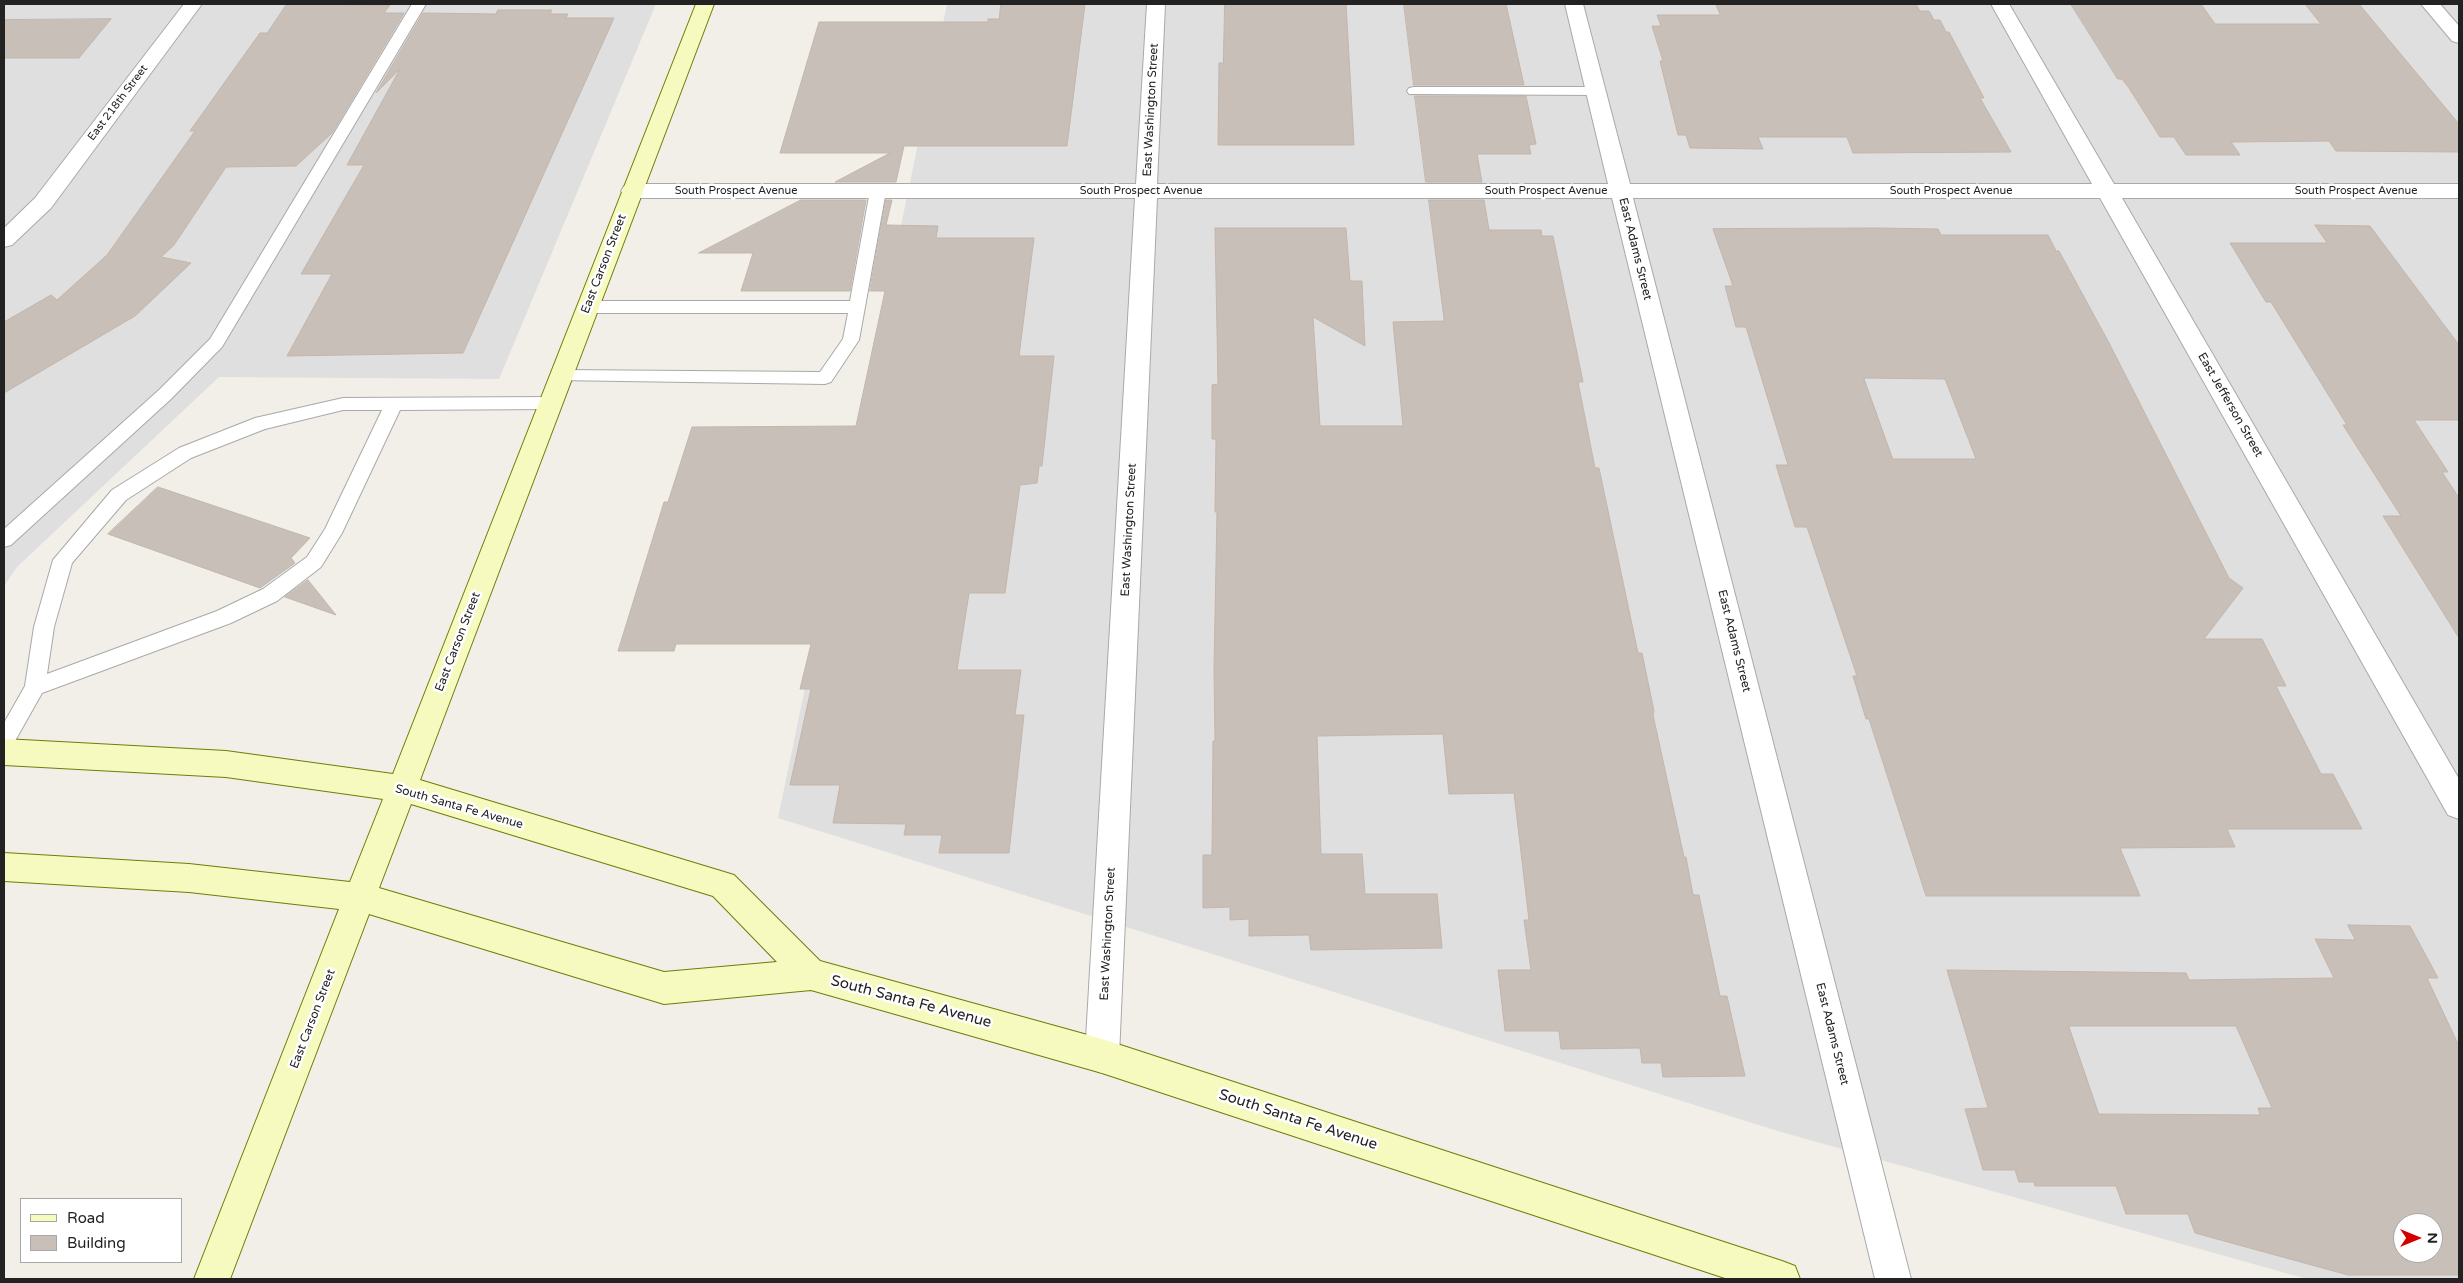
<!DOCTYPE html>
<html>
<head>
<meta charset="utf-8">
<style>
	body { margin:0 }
	#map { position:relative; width:2463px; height:1283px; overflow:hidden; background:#f2efe9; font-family:"Varela Round",sans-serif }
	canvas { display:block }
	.frame { position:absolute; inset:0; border:5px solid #222; pointer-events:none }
	.legend { position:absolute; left:20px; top:1198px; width:162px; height:65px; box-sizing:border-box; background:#fff; border:1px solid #a7a7a7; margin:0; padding:6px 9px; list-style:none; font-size:15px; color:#222 }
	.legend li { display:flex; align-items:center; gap:10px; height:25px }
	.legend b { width:25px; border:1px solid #a7a7a7 }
	.north { position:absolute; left:2393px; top:1213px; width:50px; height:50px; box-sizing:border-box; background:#fff; border:1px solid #a7a7a7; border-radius:50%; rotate:90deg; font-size:14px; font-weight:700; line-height:20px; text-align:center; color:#222 }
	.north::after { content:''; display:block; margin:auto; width:18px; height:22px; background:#d40000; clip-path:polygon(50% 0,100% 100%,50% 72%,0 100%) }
</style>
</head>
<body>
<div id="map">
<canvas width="2463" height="1283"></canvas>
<div class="frame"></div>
<ul class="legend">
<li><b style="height:6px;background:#f7fabf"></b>Road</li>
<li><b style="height:14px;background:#c7bfb8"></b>Building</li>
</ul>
<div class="north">N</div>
</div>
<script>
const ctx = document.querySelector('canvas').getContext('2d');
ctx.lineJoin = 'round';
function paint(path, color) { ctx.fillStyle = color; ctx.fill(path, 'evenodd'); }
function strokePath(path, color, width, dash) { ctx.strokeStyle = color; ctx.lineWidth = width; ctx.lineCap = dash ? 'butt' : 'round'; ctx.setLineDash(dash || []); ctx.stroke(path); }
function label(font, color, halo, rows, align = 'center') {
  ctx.font = font + ' "Varela Round",sans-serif'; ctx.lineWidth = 5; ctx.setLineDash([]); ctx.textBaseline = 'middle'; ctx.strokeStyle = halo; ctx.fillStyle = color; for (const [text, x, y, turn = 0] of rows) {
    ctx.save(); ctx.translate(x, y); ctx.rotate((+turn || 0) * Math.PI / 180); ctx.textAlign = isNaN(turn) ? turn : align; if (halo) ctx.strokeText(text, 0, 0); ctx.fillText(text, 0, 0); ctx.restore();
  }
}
paint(new Path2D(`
	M4,4h652l-157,375 -280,-2 -202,190 -13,19z
	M947,4h1512v1275h-152l-526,-147 -1003,-314zM2403,1223h30v30h-30z`), '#e0dfdf');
const building = new Path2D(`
	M287,4l103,1 -6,8h20l-72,120 -36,33 -70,1 -52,78 -13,12 30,6 -56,53 -131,77v-71l47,-27 6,5 50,-45 88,-124h-5l52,-73 18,-25h7z
	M1001,4h84l-18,142h-163l-8,36h-61l55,-29h-110l39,-131h169v-3h11z
	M1225,4h121l8,141h-136l1,-82h4z
	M1404,4h102l18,81h-110z
	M1716,4h200l4,7h9l5,9h6l6,12h3l35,66h-4l31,54 -158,1 -6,-16h-89l5,12 -73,-1 -4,-13h-8l-18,-74h3l-11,-35h9l-4,-11h63z
	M2071,4h130l14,20h106l-16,-20h54l100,120v28l-123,-1 -7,-10 -98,1 9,13h-54l-12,-18h-14l-31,-49 -7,-9h-4z
	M498,10h54l-2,4h18l-2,4h48l-151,335 -176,3 45,-82h-31l63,-109h-17l53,-96 -24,24 47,-80 73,1z
	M111,19l-32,39h-75v-38z
	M1415,96h111l10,48 -7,1 2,9h-54l5,28h-56z
	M801,200h65l-16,91h-109l12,-38h-54z
	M886,200h6l-6,25 52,1 -2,12h98l-15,118h35l-12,110h-3l-2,17 -17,2 -15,108h-36l-12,77h64l-6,45h9l-15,138h-70l3,-18h-38l2,-11 -73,-1 7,-38h-50l21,-96h-11l11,-45h-135l-2,7h-56l46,-149h4l24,-75 164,-1 29,-135h-15z
	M1429,200h55l5,30h52l1,6h11l30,146h-5l17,86h4l39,185h4l12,58 -1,4 31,142h2l7,38h6l21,101h7l18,80 -82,1 -2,-14h-19l-2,-15 -79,1 -2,-18h-54l-7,-61h33l-7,-50h5l-15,-127 -65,1 -6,-60 -126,2 4,118h41l3,40h72l5,54 -131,2 -2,-15 -60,1v-17l-19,1v-13l-27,1v-53h9l1,-114h2l-1,-73 3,-156h-2l1,-73h-4v-54l6,-1 -3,-156h131l4,53h12l3,65 -52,-29 7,109h83l-10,-104 51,-1z
	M2315,225l55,1 89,119v75h-45l34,52h-6l17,26v140l-76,-122h18l-58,-91h4l-76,-123h-5l-36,-59h97z
	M1876,228l62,1 3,6h107l8,16h3l49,90 121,237 14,10 -39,51h58l24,47h-10l45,88h12l29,55h-135l8,18 -115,1 20,48h-214l-57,-177h-3l-13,-43h4l-50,-149h-12l-19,-62h12l-42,-138h-10l-11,-41h8l-20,-57zM1864,378l81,1 31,80h-83z
	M158,487l152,51 -19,20 4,5 -35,25 -152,-54z
	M308,580l28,35 -51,-18z
	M2348,925l62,1 28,52h-11l32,68v229h-111l-153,-42 -7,-19h-62l-10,-28h-81l-1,-4h-15l-4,-12h-32l-18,-61 23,-1 -41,-138 239,3 3,7 145,-2 -19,-39 40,1zM2069,1026h167l36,82h-14l2,7 -161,-1zM2403,1223h30v30h-30z`);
paint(building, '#c7bfb8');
strokePath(building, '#c4b6ab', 1);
const lane = new Path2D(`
	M412,4h14l-204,343 -51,52 -160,146 -7,2v-18l155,-139 51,-51z
	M1414,87h182l7,4 -7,4 -187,-1 -2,-3 2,-3z
	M878,186l8,5 -27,149 -28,42 -6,2 -270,-4 -3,-4 3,-4 6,-2 259,2 23,-33 5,-26h-261l-6,-2 -2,-4 2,-4 6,-2h263l20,-110z
	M550,397l6,1 3,5 -3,5 -6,1 -150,1 -58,123 -21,34 -44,34 -46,22 -189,70 -31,55 -7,3v-28l21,-37 9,-59 19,-67 59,-70 67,-42 76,-30 88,-20zM343,410h39l-57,119 -18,28 -44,32 -46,22 -170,63 7,-47 18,-64 54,-63 65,-42 74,-29z`);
const street = new Path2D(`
	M184,4h18l-151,204 -39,37 -8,2v-19l31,-30z
	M1147,4h18l-8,180h451l-43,-180h18l47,180h462l-101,-180h18l105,180h345v14h-337l337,581v40l-11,-4 -348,-617h-467l278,1081h-36l-263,-1081h-455l-38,858 -5,12 -12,5 -12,-5 -5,-12 50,-858h-503l-8,-2 -3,-5 3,-5 8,-2h504z
	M2421,4h19l19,22v17l-7,-2z`);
const secondary = new Path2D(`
	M696,4h18l-294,776 314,95 86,86 282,78 680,222 13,5 5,13h-72l-626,-206 -291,-83 -147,14 -295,-90 -139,365h-36l145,-370 -150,-17 -185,-11v-28l185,11 161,18 33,-83 -157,-22 -222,-12v-26l222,12 167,23zM411,804l302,92 64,66 -113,10 -285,-84z`);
strokePath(lane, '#a9a9a9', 2);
strokePath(street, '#a9a9a9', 2);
strokePath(secondary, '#707d05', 2);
paint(lane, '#fff');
paint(street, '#fff');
paint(secondary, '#f7fabf');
label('11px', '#222', '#fff', [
	["East 218th Street",118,103,-53],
	["South Prospect Avenue",736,191],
	["South Prospect Avenue",1141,191],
	["South Prospect Avenue",1546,191],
	["South Prospect Avenue",1951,191],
	["South Prospect Avenue",2356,191]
]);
label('12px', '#222', '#fff', [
	["East Washington Street",1151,110,-87],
	["East Adams Street",1635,249,76],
	["East Carson Street",604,264,-69],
	["East Jefferson Street",2230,405,60],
	["East Washington Street",1129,530,-87],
	["East Adams Street",1734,641,76],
	["East Carson Street",458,642,-69],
	["South Santa Fe Avenue",459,807,16],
	["East Washington Street",1108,934,-87],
	["East Carson Street",313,1019,-69],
	["East Adams Street",1832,1034,76]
]);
label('15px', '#222', '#fff', [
	["South Santa Fe Avenue",911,1002,15],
	["South Santa Fe Avenue",1298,1120,18]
]);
</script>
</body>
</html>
